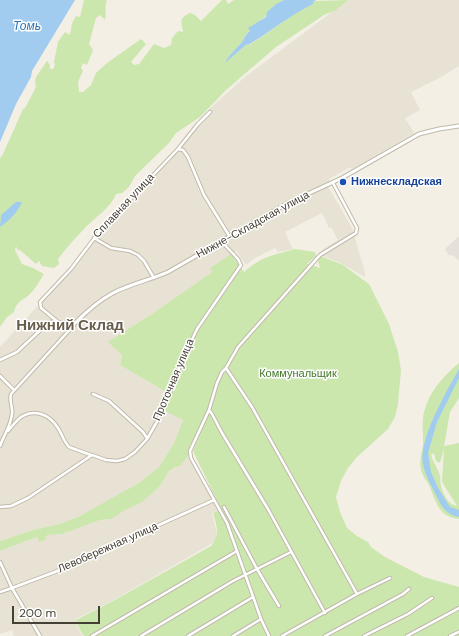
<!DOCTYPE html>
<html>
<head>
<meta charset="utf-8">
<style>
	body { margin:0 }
	#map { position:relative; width:459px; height:636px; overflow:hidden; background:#f3efe5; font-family:"DM Sans",sans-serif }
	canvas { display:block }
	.scale { position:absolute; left:12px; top:606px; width:88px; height:18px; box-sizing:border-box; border:2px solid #454035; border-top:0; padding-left:5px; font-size:12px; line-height:14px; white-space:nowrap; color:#454035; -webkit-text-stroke:3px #fff; paint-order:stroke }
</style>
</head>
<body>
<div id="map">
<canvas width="459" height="636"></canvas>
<div class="scale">200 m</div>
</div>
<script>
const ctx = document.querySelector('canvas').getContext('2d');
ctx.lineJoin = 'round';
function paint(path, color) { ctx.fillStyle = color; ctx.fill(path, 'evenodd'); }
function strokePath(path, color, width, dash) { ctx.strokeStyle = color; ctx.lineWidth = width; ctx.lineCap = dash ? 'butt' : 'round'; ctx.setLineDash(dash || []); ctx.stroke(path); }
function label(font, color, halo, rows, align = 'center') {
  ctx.font = font + ' "DM Sans",sans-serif'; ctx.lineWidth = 3; ctx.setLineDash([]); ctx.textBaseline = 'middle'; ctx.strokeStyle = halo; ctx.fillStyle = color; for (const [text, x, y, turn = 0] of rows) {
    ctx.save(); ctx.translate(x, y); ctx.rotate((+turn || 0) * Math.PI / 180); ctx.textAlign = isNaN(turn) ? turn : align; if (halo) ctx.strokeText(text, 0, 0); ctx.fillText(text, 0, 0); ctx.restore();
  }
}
paint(new Path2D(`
	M348,0h111v66l-16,10 -32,16 9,18 -15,8 9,15 -60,35h-6l-19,11v9l23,40 13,45v4l-25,-14 -17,-7 -1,-6 16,-10 -7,-13 -2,1 -7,-15 -37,19 8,17 -15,3 -3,-4 -20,10 -9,7 -10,-14 -26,17 2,4 -60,42 -43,28 13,13 -2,10 48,28 15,27 -9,23 -15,24 -20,16 -24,14 -37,20 -19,7 -26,6 -33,11v-194l78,-85 28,-39 70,-70 7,-14 23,-27 39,-35z
	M188,456l30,54 -6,3 4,17v9l-5,5 -99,57 -36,18 3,11 4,6h-69l-2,-6 -12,4v-83l37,-14 3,5 7,-7 15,-1 38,-14 11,-1 49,-33 9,-15 6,-4 5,-1z`), '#e7e2d3');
paint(new Path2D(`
	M459,236v25l-5,-5 -5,-1 -4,-5 1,-2z`), '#e5e1da');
paint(new Path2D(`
	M84,0h23c-3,7 0,12 -2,20l-5,-5 -4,3 -7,26 4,6 -6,15 -4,-2 -2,5 2,3 -5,11 1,10h4l8,-7 5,-12 11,-10 34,-24 5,5 -15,18 3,3 5,-1 15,-20 10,4 7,-3 1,-7 6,-7 5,1c-1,-11 -5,-13 7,-19l5,2 6,6 21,-21h4l2,4 6,-4h50c-7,4 -15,8 -18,16l-20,18 -3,7 -5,5 -12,16 21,-18 2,1c21,-13 41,-30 63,-41l2,-3 34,-1 -12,10 -12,5 -48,32 -50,43 -26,27 -24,16 -7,10 -34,33 -6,11 -7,6 -6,1c-5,13 -19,22 -29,32 -10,10 -20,21 -29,33l1,5 -5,4 -12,-2 -3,-5 -3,3 -15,-13 -4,-2 -1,-3 -1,4 7,14 11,4 11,6c-4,6 -8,14 -13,19 -7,7 -15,8 -17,19l-7,5 -7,10v-169l3,-4 20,-45 2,-1 11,-21 -1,-4 1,-6 11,-16 3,4v4h3l2,-4 -1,-3 4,-20 7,-10 5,3 2,-12 4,-7 4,1z
	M295,249l20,3 1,4 -9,8 14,4 -2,-3 -1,-4 2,-4h3l20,8 26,19 20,40 9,28 3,18 -3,34 -3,13 -7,12 -31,28 -9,11 -7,13 -5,16 4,15 7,16 10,8 11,6 3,5 14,10 39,20 35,10v49h-375l-4,-6 -4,-10 37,-19 98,-55c9,-11 6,-20 2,-33l8,-4 -28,-58 9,-21 -2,-2 -12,28 -8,10 -5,1 -6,4 -9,15 -18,16 -17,8 -14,9 -11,1 -38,14 -15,1 -2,5 -6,2 -2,-5 -37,14v-10l33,-11 26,-6 19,-7 61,-34 20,-16 15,-24 9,-23 -22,-11 7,-16 -48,-28 2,-10 -14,-13 44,-28 60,-42 -2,-4 21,-14 13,18c18,-16 30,-17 51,-23z
	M459,363v35l-9,14 -6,34 15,-3v76c-21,-2 -23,-18 -30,-34 -3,-5 -7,-10 -8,-16 -2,-8 1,-16 2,-24 1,-11 -2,-22 1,-33 5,-20 20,-37 35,-49zM444,448l-2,34 15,24c-9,-2 -14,-12 -16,-20 -1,-4 0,-9 -2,-13 -2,-6 -6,-11 -8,-18l3,-2 2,8 4,2z`), '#cbe7ae');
paint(new Path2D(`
	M0,0h75l-43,71 -1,6 -15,27 -16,38z
	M284,0h32l-3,2v2c-23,11 -43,28 -65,41l-1,-1 -22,19c4,-8 11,-14 17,-21 3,-4 3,-8 8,-11l-2,-3 18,-11 1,-5 9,-8z
	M16,202h6c-5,11 -12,18 -22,25l1,-12z
	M459,369v9l-22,44 -9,31 3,19 7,16 12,19 9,3v7c-13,-2 -18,-11 -23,-22 -5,-10 -11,-20 -13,-31 -5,-25 24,-73 36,-95z`), '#a1ccf0');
const minor = new Path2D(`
	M178,149l5,1 5,7 16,38 26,42
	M94,238l17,10 19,3 8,4 6,6 10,17
	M74,324l-16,-2 -17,-14 -1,-6 31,-33 28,-37 79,-83 20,-25 12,-12
	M0,360l17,-8 32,-30h9
	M226,368l26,39 105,187
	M0,376l14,14
	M93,394l16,7 34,31 4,6
	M209,410l3,4 10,19 46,76 57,104
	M8,431c4,-5 8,-10 13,-14 14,-9 29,-2 37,11 4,6 6,14 11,19l22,8
	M0,446c4,-11 11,-21 12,-32 1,-7 -3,-13 -1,-20l63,-69
	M0,507l11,-1 17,-8 64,-43 14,5 11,1 8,-2 10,-7 12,-13 11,-19 5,-13 10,-21 7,-21 17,-36 44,-64 -3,-6 -16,-17
	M224,507l33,62 22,37
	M0,562l12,26 28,48
	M0,592l12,-4 43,-16 159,-72
	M92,636l145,-85
	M141,636l92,-55 58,-29
	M188,636l65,-39
	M233,636l28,-17
	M269,636l-8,-17 -34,-96 -36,-65 -1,-7 19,-41 8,-27 5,-11 4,-4 12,-21 82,-92 36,-22 1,-5 -24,-45
	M282,636l75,-42 33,-16
	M325,636l78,-42 6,-5
	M364,636l44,-22 24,-16
	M407,636l52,-28
	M450,636l9,-4`);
const tertiary = new Path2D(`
	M74,324c11,-11 24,-23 39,-31 17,-9 37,-13 55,-21l120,-69 54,-25 77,-44 20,-5 20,-3`);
strokePath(minor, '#c1baab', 4.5);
strokePath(tertiary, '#c1baab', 5);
strokePath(minor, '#fff', 2.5);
strokePath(tertiary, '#fff', 3);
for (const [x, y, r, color] of [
	[343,182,4,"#1a4fb4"]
]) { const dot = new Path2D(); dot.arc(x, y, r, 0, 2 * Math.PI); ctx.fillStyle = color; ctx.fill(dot); strokePath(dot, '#fff', 1.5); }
label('bold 11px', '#164399', '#fff', [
	["Нижнескладская",351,182]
], 'left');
label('11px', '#454035', '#fff', [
	["Сплавная улица",124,206,-47],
	["Нижне-Складская улица",253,225,-29],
	["Проточная улица",174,380,-67],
	["Левобережная улица",108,548,-24]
]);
label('11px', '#427728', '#fff', [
	["Коммунальщик",298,374]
]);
label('italic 12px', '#2e73b1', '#fff', [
	["Томь",27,27]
]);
label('bold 15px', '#685e4c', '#fff', [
	["Нижний Склад",70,326]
]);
</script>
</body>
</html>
